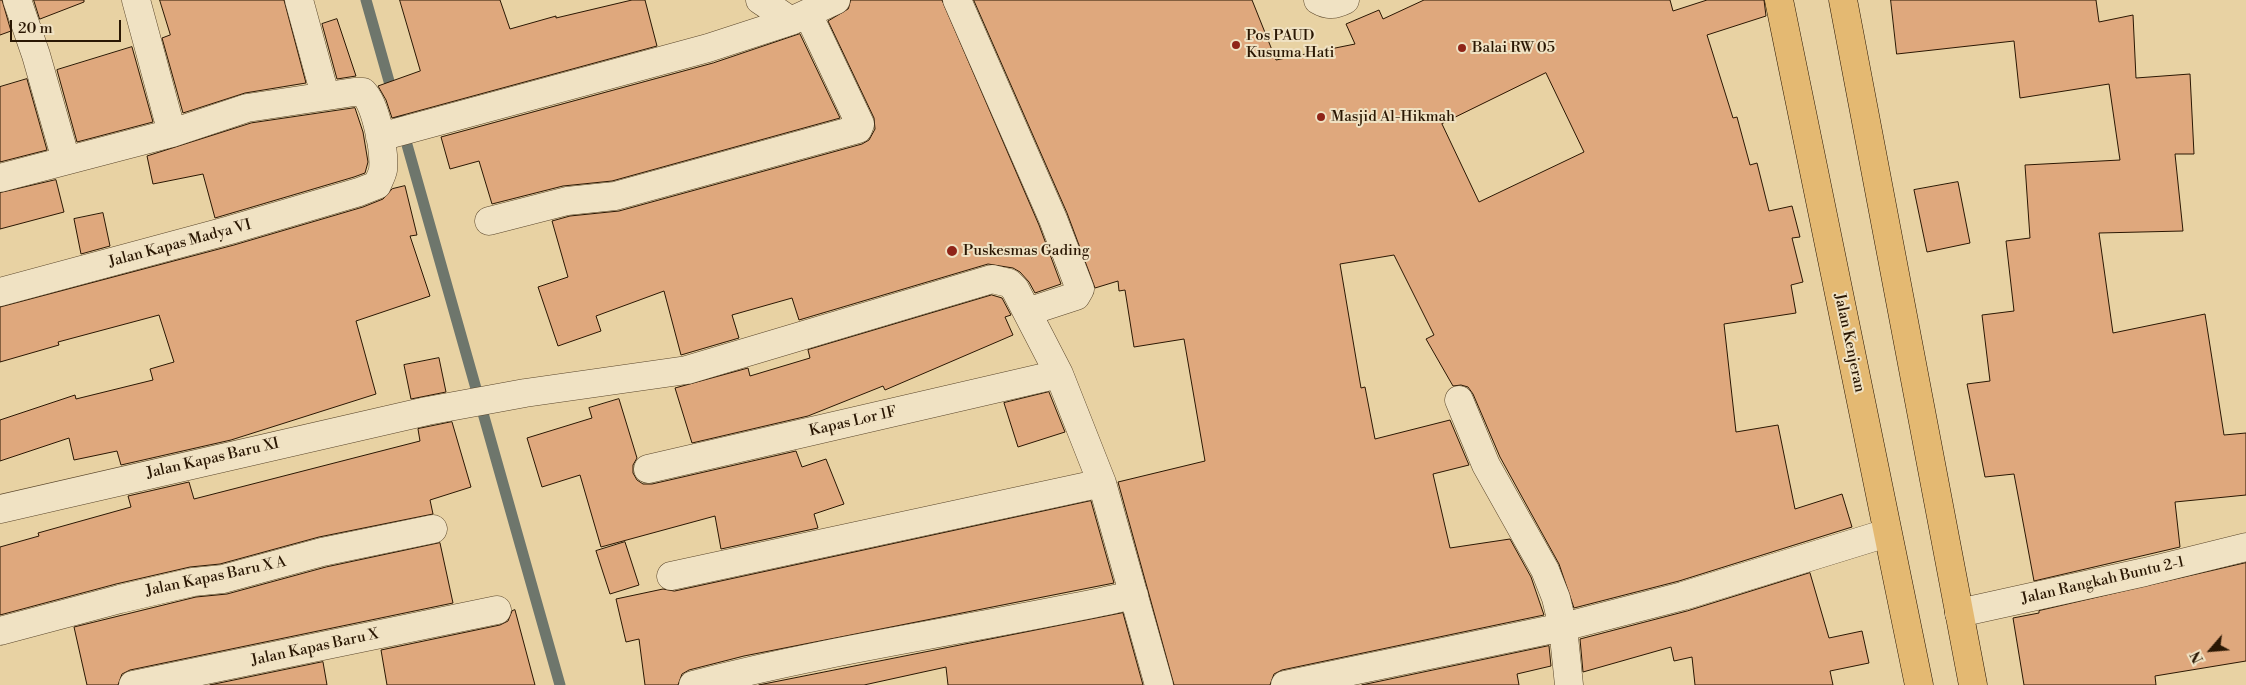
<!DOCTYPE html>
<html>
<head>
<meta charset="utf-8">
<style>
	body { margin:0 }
	#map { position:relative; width:2246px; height:685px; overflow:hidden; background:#e8d2a3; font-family:"Libre Bodoni",serif }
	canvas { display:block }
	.north { position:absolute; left:2186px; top:625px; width:50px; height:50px; -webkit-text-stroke:4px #f0e2c3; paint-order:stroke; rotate:243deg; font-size:14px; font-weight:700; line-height:20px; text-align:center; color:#2a1703 }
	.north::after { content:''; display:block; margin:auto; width:18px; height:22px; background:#2a1703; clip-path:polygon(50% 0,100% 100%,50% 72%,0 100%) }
	.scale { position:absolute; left:10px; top:20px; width:111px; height:22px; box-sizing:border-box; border:2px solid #2a1703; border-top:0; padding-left:6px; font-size:15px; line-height:18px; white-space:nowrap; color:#2a1703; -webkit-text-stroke:4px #f0e2c3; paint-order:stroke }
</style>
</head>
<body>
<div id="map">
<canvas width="2246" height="685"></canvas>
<div class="north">N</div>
<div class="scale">20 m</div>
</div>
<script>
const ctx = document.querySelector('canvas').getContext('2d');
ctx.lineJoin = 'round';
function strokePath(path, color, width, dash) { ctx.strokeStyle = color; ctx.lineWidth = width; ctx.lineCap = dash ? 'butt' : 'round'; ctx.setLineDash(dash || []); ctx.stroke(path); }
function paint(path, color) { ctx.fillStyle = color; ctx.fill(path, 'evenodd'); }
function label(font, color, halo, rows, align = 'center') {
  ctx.font = font + ' "Libre Bodoni",serif'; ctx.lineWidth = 4; ctx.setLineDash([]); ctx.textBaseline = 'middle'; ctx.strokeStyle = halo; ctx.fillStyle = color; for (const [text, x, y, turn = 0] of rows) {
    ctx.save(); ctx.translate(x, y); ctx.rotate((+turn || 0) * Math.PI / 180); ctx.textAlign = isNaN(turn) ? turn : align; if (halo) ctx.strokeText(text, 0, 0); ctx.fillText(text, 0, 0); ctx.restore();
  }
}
strokePath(new Path2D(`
	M366,0l194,685`), '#6e766c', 11);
const building = new Path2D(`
	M0,0h2l9,31 -11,4z
	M34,0h50v2l-44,17z
	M160,0h124l22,83 -61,10 -62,20 -21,-75 8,-3z
	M400,0h100l10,29 46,-13v2l76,-18h13l12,46 -265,72 -6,-18 -8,-14 42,-15z
	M851,0h91l97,225 22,59 -26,9 -6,-11 -9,-10 -7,-4 -25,-4 -189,56 -7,-22 -60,17 7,23 -58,17 -17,-64 -68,25 5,15 -43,15 -20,-59 30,-10 -16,-56 18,-5 49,-5 243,-67 7,-4 6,-11 -1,-11 -46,-97 20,-12z
	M974,0h278l24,60 79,-16 -9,-20 33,-14 4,9 41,-19h246l3,11 34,-11h57l2,16 -59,19 26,83 4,-1 13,48 7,-2 12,48 23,-5 8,31 -8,1 11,44 -12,3 5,28 -72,11 12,108 42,-7 17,84 47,-15 10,33 -173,54 -105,27 -15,-44 -59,-107 -27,-63 -5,-7 -7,-2 -8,1 -27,-47 8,-4 -40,-80 -54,9 21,124 4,-1 10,52 75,-19 19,45 -36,9 17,74 60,-9 21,38 13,38 -262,55 -8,4 -4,11h-96l-56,-203 87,-21 -21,-122 -50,8 -9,-57 -6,1 -1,-10 -23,7 -28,-75zM1546,73l38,79 -105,50 -37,-78z
	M1891,0h205l3,22 34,-7 3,63 54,-4 4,80h-19l8,77 -84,2 14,100 92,-19 19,121 22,-2v62l-71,7 5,45 -146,34 -20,-107 -29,3 -18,-93 23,-3 -8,-66 32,-4 -8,-70 24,-3 -5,-73 95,-5 -11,-76 -89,14 -6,-57 -117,13z
	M337,19l19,57 -19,3 -15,-55z
	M800,34l40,84 -228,63 -49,5 -71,18 -13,-43 -29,8 -9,-32 272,-74z
	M132,47l21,75 -76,20 -20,-72z
	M27,79l20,71 -47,12v-75z
	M355,108l8,24 5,30 -3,11 -11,4 -139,41 -12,-44 -50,10 -6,-28 104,-33z
	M56,180l8,32 -64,17v-36z
	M1958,182l12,61 -43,9 -13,-62z
	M405,186l12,49 -7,1 20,60 -74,25 20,73 -145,46 -110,25 -4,-14 -43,9 -5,-22 -69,23v-41l75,-25 1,4 77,-19 -3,-11 24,-7 -15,-47 -101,27 1,3 -59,17v-55l234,-62 129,-38 20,-8 9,-10z
	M103,213l7,33 -29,8 -7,-35z
	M992,295l10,3 9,17 -6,2 8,18 -128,55 -2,-4 -75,30 -116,27 -17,-55 73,-20 2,8 60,-18 -2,-8z
	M439,358l7,34 -35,7 -7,-34z
	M1049,392l16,40 -47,15 -14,-44z
	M619,399l18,59 -4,7v8l4,7 6,4h9l144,-33 6,16 24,-8 18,45 -30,10 4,14 -97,21 -6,-33 -114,31 -21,-72 -38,12 -15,-49 65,-20 -3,-10z
	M452,422l19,65 -41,13 3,14 -114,23 -99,27 -30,3 -74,17 -116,31v-68l39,-11 -1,-3 93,-26 -3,-11 61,-14 5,17 226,-58 -2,-12z
	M1091,501l23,82 -370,73 -55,14 -7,4 -4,11h-33l-6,-46 -13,3 -10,-43 47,-10 11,2z
	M625,542l14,43 -29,9 -14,-43z
	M440,543l13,60 -323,67 -8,4 -4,11h-31l-13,-58 122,-30 31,-3 99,-27z
	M2246,563v98l-91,15 1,9h-132l-11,-67 26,-5v-2z
	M1810,573l19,65 33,-7 7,32 -39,8 3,14h-138l-3,-28 -18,4 -3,-14 -88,25 -3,-33 107,-28z
	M515,610l20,75h-148l-6,-35 119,-25 8,-4 4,-10z
	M1123,613l20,72h-195l-2,-18 -82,18h-105z
	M1549,646l2,20 -34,8 2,11h-157z
	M323,662l4,23h-117z`);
paint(building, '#dfa87d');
strokePath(building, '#2a1703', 1);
const minor = new Path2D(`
	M17,0l19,55 30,105
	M136,0l36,133
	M299,0l26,95
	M760,0l31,21
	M957,0l96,219 27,70 -4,7 -49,16
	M1318,0c10,6 17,5 27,0
	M380,137l328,-89 83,-27 45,-21
	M0,178l172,-45 75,-25 107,-16h9c13,13 22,59 20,78 -1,5 -4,10 -6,15l-18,7 -129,38 -230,62
	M489,221l78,-20 48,-5 243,-67 2,-5 -52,-110
	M1459,400l27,65 59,105 11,28 7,29 6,58
	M648,469l411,-95
	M0,509l427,-98 98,-18 162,-23 305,-91 17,4 6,6 44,85 43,109 57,202
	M671,576l431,-93
	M1959,613l186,-41 101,-25
	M0,631l120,-32 73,-17 30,-3 99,-27 111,-23
	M133,685l364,-75
	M693,685c145,-38 295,-58 441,-90
	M1285,685l278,-58 120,-31 204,-63`);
const highway = new Path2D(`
	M1779,0l140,685
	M1843,0l130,685`);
strokePath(minor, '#5a462b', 29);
strokePath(highway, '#2a1703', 29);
strokePath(minor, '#f0e2c3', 28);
strokePath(highway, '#e4b972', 28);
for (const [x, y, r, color] of [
	[1236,45,5,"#8f2418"],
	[1462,48,5,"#8f2418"],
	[1321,117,5,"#8f2418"],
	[952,251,6,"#8f2418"]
]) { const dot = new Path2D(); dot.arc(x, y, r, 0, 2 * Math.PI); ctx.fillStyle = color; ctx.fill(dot); strokePath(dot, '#f0e2c3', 2); }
label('15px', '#2a1703', '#f0e2c3', [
	["Pos PAUD",1246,36],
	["Kusuma Hati",1246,53],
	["Balai RW 05",1472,48],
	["Masjid Al-Hikmah",1331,117],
	["Puskesmas Gading",963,251]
], 'left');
label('15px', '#2a1703', '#f0e2c3', [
	["Jalan Kapas Madya VI",180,244,-15],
	["Jalan Kenjeran",1849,343,78],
	["Kapas Lor 1F",853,422,-13],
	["Jalan Kapas Baru XI",213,459,-13],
	["Jalan Kapas Baru X A",216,577,-12],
	["Jalan Rangkah Buntu 2-1",2103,581,-13],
	["Jalan Kapas Baru X",315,648,-12]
]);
</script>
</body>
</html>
